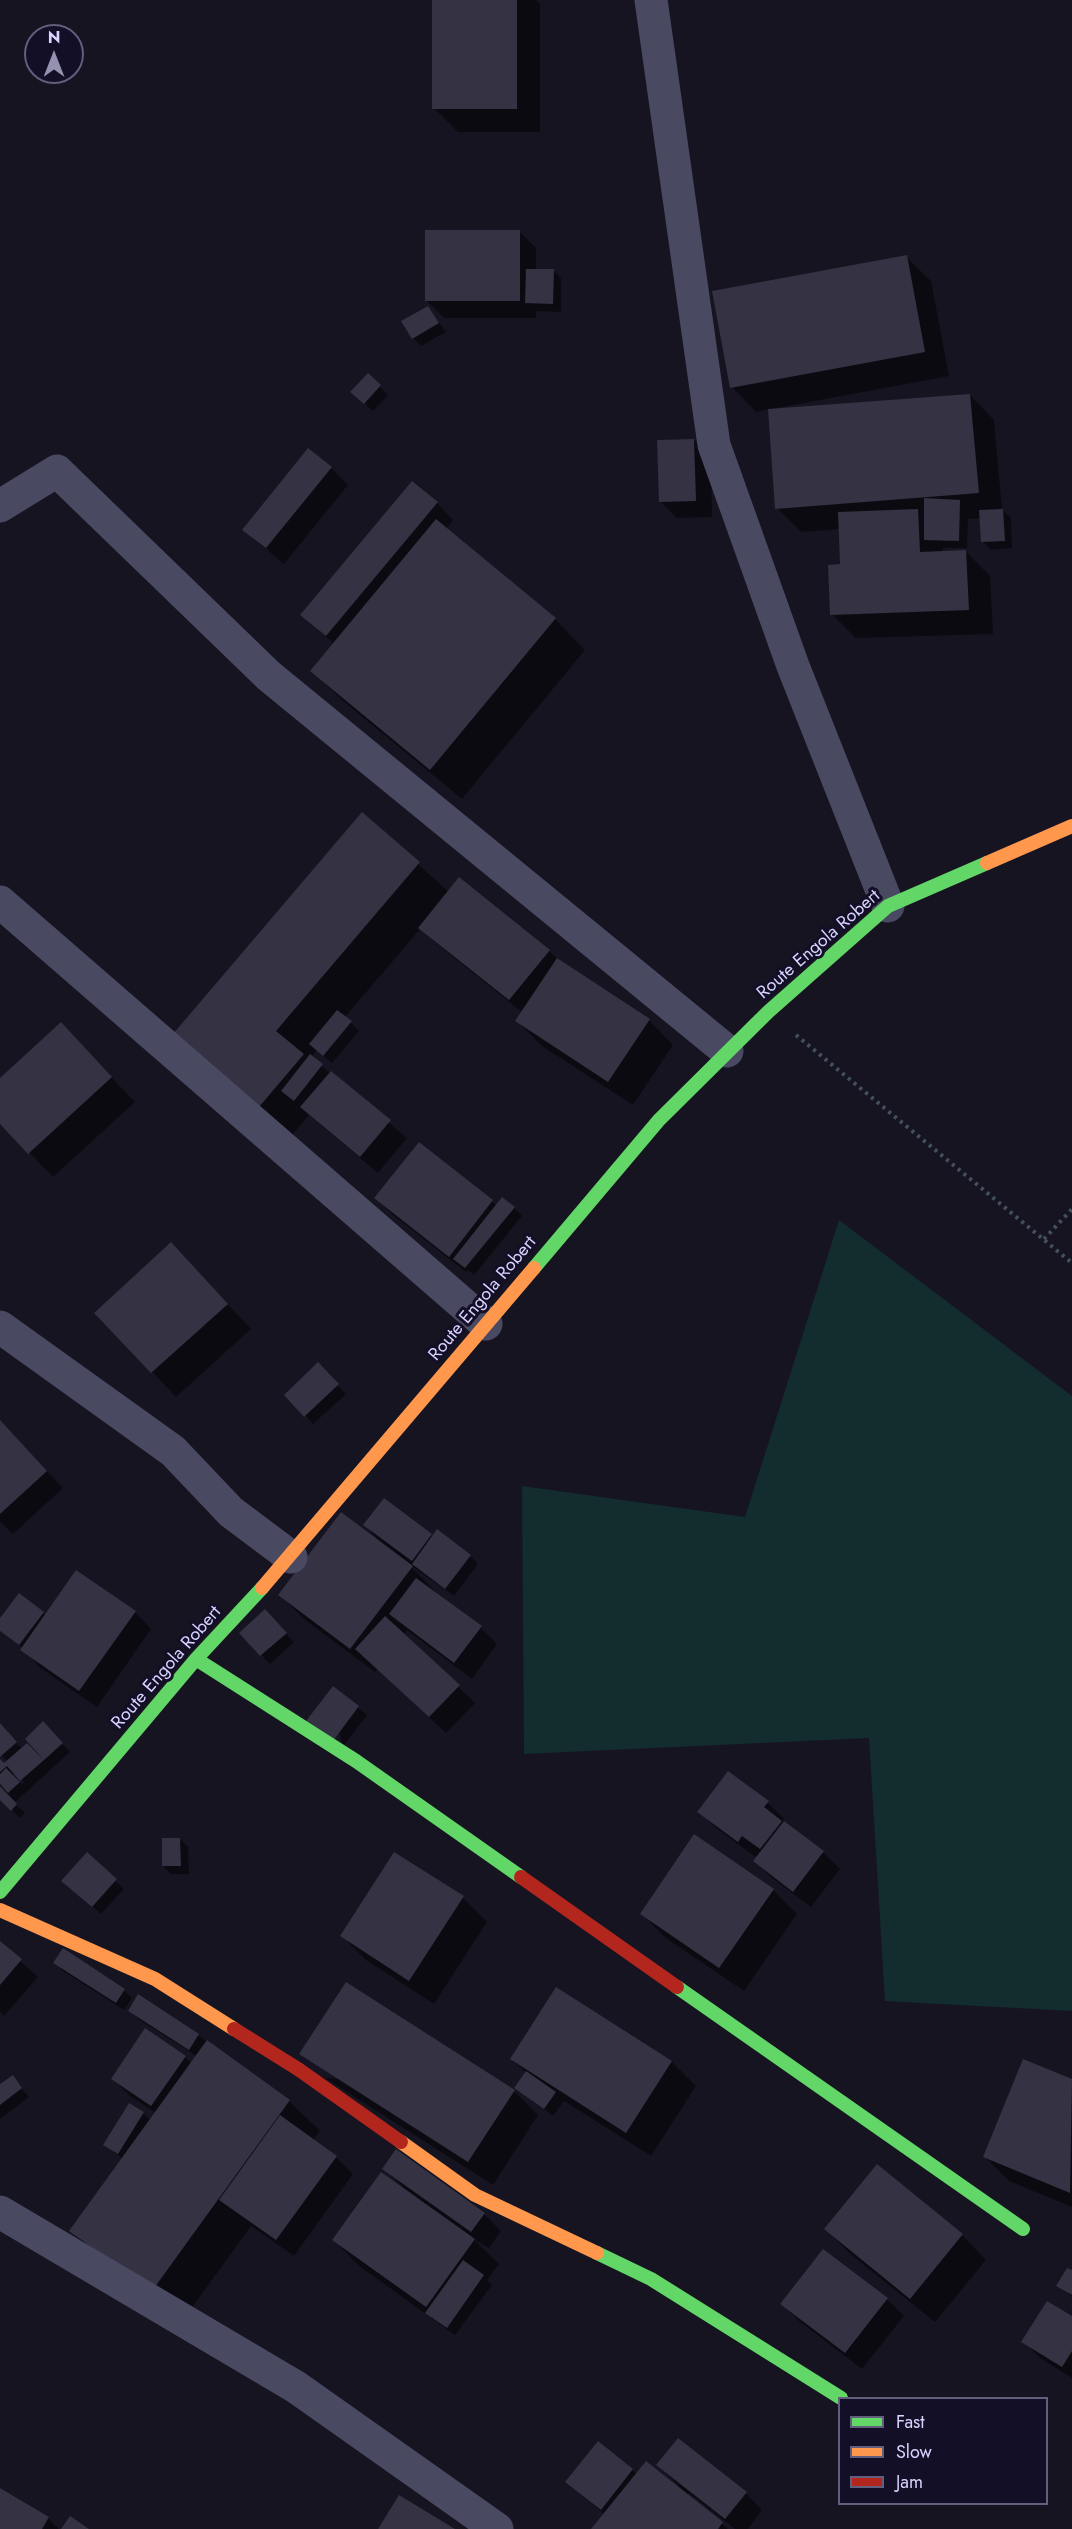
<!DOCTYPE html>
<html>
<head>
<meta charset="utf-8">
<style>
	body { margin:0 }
	#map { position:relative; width:1072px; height:2529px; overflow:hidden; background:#161421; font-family:Jost,sans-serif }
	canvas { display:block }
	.legend { position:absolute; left:838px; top:2397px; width:210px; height:108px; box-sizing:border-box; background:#130f26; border:2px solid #625e7d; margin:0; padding:8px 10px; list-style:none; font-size:18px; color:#d9d4ff }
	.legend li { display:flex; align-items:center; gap:12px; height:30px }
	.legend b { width:30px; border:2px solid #625e7d }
	.north { position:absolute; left:24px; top:24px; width:60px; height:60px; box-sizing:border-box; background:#130f26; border:2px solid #625e7d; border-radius:50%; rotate:0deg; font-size:16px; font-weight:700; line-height:24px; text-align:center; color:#d9d4ff }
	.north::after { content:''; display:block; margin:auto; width:21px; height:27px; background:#9591b1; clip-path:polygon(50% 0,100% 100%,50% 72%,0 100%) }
</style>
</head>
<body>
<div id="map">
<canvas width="1072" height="2529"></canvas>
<ul class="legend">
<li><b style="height:8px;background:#63d668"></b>Fast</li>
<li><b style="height:8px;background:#ff974d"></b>Slow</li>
<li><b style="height:8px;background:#b3261e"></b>Jam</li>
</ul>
<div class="north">N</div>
</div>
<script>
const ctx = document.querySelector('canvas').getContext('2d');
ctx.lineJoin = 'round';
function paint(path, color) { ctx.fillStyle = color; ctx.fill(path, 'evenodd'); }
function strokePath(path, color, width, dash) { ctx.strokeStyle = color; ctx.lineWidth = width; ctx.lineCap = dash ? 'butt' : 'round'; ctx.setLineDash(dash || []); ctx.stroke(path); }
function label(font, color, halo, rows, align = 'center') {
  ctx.font = font + ' Jost,sans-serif'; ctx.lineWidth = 6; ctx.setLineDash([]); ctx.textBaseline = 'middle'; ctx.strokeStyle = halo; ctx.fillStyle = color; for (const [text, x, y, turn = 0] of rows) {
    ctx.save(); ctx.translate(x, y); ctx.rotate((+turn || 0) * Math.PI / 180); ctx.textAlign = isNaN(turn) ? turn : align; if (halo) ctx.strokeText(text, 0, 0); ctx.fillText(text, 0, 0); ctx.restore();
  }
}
paint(new Path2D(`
	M839,1220l233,176v615l-187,-10 -16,-263 -345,16 -2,-268 223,31z`), '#132c2d');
paint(new Path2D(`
	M434,0h102l4,4v128h-82l-24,-24z
	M519,231l17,17v22h17l8,8v34l-25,-1v7h-92l-17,-17z
	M906,257l25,24 18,95 -172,32 1,2 192,-15 24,25 8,90 9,8 1,30 -21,2 -9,-9 -1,-23 -13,1 -1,29h-24v5l23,-1 24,24 3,58 -137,4 -24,-24 10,-49 -2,-36 -39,3 -24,-24 -8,-99 -13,3 -24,-25z
	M428,307l18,25 -25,14 -8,-8z
	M368,375l20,20 -15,16 -12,-11z
	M694,440l17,17 1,60 -35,1 -17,-17z
	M331,468l17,17 -64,79 -40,-34z
	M437,503l16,17 -7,9 109,90 30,31 -123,149 -119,-98 -31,-30 22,-27 -32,-29z
	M362,814l87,78 100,59 13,12 87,57 24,25 -40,60 -91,-59 -25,-25 6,-8 -86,-69 -16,-16 -76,89 14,14 -27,32 -15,-13 -6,7 96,81 -29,35 -69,-58 -18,21 -86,-72z
	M61,1024l74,78 -82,75 -53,-55v-42z
	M376,1198l116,3 5,5 17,2 8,8 -48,59 -6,-5 -2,2 -73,-57z
	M171,1244l80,85 -75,68 -80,-84z
	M318,1365l28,29 -33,30 -8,-9z
	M0,1422l63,66 -50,46 -13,-12z
	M384,1500l49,37 37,19 8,8 -24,32 -47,-33 29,29 -1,2 46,34 16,16 -25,35 -65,-49 -3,5 71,68 -29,30 -68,-64 -3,3 -71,-53 -24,-24 104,-48 -19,-22z
	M19,1595l27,21 89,-4 16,17 -54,78 -58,-40 -16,-19 -23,-17v-11z
	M273,1619l21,23 -24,22 -29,-31z
	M334,1688l33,27 -25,33z
	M0,1725l22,24 5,-4 10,6 14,-19 19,20 -56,51 11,10 -5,5 -20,-20v-38l5,5 3,-3 -8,-9zM15,1773l9,9 -2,2 -9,-8z
	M768,1803l16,16 -1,3 40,30 17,17 -29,38 -39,-29 -17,-17 2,-3 -41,-30 -17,-16z
	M180,1839l8,8 1,27h-18l-8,-8z
	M87,1854l37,35 -23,25 -29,-25z
	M773,1890l24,24 -53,77 -78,-53 -25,-25z
	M463,1898l24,24 -53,82 -68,-44 -24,-24z
	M0,1943l38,34 -34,39 -4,-4z
	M55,1963l69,27 8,8 -8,12 -61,-39z
	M139,1996l59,39 91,66 31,30 -7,9 23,17 17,17 -59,82 -43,-30 -68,94 -81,-58 -31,-31 52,-72 -18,-15 38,-31 8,8 5,-8 -26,-17 -17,-17 72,-22 7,7 5,-8 -59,-37 -8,-9z
	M512,2059l160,3 24,24 -45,70 -87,-55 -11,15 -37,-28 10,-15z
	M1024,2061l48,20v126l-63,-26 -24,-24z
	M12,2077l17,20 -29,22v-33z
	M325,2078l189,13 24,24 -45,70z
	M384,2168l100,46 17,17 -12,17 -16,-9 26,25 -12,16 5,5 -37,50 -97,-70 -24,-25 68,-54z
	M826,2229l136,6 24,25 -51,62 -85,-68z
	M1072,2272v25l-14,-11z
	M887,2299l17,17 -42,53 -63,-48 -17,-17z
	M1072,2318v60l-32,-20 -17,-17z
	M598,2443l39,31 40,13 2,-1 -21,-21 88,28 16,17 -14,19h-13l-46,-36 -2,2 41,34h-135l12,-14 -38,-33z
	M0,2490l48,28 11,11h-59z`), '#0007');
paint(new Path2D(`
	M432,0h85v109h-85z
	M425,230h95v71h-95z
	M907,255l18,97 -195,36 -18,-97z
	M526,269h28l-1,35 -28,-1z
	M428,306l11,17 -27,16 -11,-18z
	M368,373l13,12 -17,19 -14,-12z
	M970,394l9,99 -204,16 -7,-100z
	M694,439l2,62 -37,1 -2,-62z
	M308,448l24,19 -66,81 -24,-18z
	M412,481l26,21 -112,134 -26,-21z
	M924,498l36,2 -1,41 -35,-1z
	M918,509l2,43 46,-2 3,60 -139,5 -2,-50 12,-1 -2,-52z
	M1003,509l2,32 -24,1 -2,-32z
	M436,519l120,99 -126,152 -120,-99z
	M362,812l58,50 -144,169 28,23 -45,53 -86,-73z
	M459,877l91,73 -41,50 -91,-72z
	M557,958l93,61 -42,63 -93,-61z
	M337,1010l15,11 -29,35 -14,-12z
	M61,1022l51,55 -84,77 -28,-30v-46z
	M310,1054l13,10 -29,37 -13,-10z
	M331,1071l60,49 -31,37 -60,-50z
	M419,1142l74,58 -44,57 -75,-59z
	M502,1197l13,10 -50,61 -12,-9z
	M171,1242l57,62 -77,69 -57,-60z
	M318,1362l21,22 -35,33 -20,-22z
	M0,1420l47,51 -47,43z
	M384,1498l48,36 -20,27 -49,-36z
	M341,1512l72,54 -63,83 -72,-54z
	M437,1529l34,26 -26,34 -33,-25z
	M76,1570l60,41 -57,80 -59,-41z
	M416,1578l66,48 -28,37 -65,-49z
	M19,1593l25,19 -25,33 -19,-14v-13z
	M265,1609l22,24 -27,23 -21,-23z
	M385,1616l75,69 -31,32 -74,-68z
	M333,1686l26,20 -26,35 -27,-20z
	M43,1721l20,22 -19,17 -19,-21z
	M0,1723l17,19 -17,15z
	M27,1743l17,17 -24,21 -13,-15 -7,6v-13l4,4z
	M6,1768l14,14 -12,11 -8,-9v-10z
	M728,1771l41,30 -5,6 18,14 -22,28 -18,-13 -4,6 -41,-30z
	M0,1786l17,18 -6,7 -11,-11z
	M784,1821l40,30 -31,41 -40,-31z
	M694,1834l80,55 -55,79 -79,-54z
	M162,1838h18l1,28h-19z
	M87,1852l30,27 -25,28 -31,-26z
	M394,1852l70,44 -55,85 -69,-45z
	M0,1941l22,18 -22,26z
	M63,1948l62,41 -9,14 -63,-40z
	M346,1982l169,108 -47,72 -169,-108z
	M556,1987l116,74 -46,72 -116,-74z
	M138,1994l61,40 -10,16 -61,-39z
	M145,2028l41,28 -35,50 -40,-27z
	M207,2040l83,60 -138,191 -83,-60z
	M1023,2059l49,20 -2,114 -87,-36z
	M526,2071l30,21 -12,17 -30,-21z
	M13,2075l9,13 -22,17v-21z
	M129,2103l15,9 -26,42 -15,-9z
	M280,2115l57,41 -61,84 -57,-40z
	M396,2149l89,64 -14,19 -89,-63z
	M877,2164l86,70 -53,65 -86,-70z
	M381,2172l94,67 -49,68 -94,-67z
	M823,2249l65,49 -43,55 -65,-49z
	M463,2260l21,15 -37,53 -22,-15z
	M1067,2268l5,2v25l-16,-9z
	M1047,2301l25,15v35l-10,16 -41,-25z
	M678,2438l69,54 -22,27 -69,-54z
	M598,2441l35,28 -32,41 -36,-28z
	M646,2461l77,61 -5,7h-127z
	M0,2488l49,29 -7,12h-42z
	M399,2495l56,34h-77z
	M70,2516l19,13h-28z`), '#343243');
strokePath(new Path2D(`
	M796,1035l276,228
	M1044,1239l28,-30`), '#44505f', 4, [3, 4.5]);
strokePath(new Path2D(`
	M651,0l63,445 79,221 95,240
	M0,506l57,-35 212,205 458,375
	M0,902l486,422
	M0,1327l173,124 58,61 60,45
	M0,2212l296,175 201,142`), '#4a4962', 33);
strokePath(new Path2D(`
	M534,1268l125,-148 109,-108 120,-106 99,-43
	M196,1659l160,102 165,116
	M0,1892l196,-233 66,-71
	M677,1987l346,242
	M597,2253l54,26 190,119`), '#63d668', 14);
strokePath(new Path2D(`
	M987,863l85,-37
	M262,1588l272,-320
	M0,1910l155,69 79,50
	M401,2142l74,53 122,58`), '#ff974d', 14);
strokePath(new Path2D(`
	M521,1877l156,110
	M234,2029l64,40 103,73`), '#b3261e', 14);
label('18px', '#d9d4ff', '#130f26', [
	["Route Engola Robert",819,945,-41],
	["Route Engola Robert",483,1299,-50],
	["Route Engola Robert",167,1668,-49]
]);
</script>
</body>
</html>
